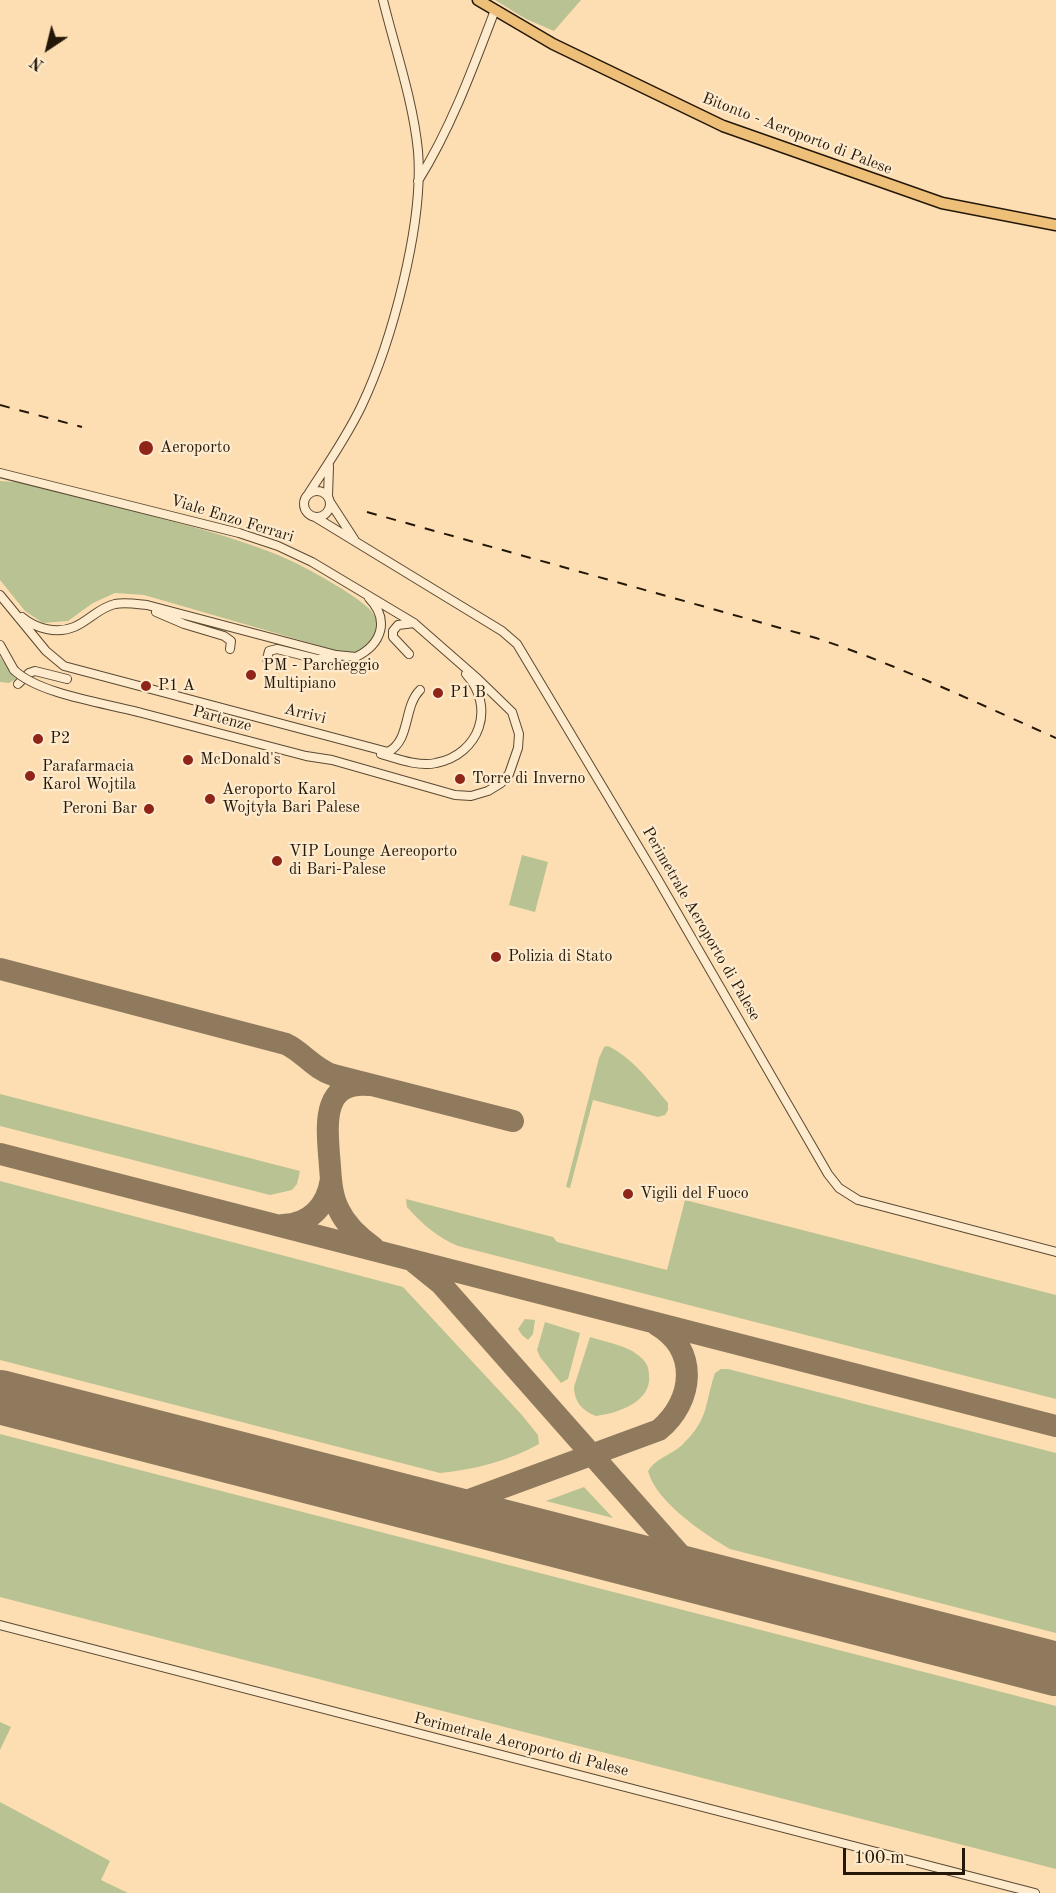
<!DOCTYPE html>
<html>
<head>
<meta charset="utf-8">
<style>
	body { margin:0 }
	#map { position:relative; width:1056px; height:1893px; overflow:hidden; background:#fddeb2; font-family:"Old Standard TT",serif }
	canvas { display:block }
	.north { position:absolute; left:18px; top:18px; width:60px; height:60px; -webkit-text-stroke:4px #feeacd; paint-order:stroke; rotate:215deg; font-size:16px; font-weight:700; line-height:24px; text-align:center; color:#231708 }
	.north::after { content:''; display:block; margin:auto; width:21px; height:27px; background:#231708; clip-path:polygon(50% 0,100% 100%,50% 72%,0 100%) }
	.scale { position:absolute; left:843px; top:1848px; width:122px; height:27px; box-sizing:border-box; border:3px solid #231708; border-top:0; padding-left:8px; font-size:18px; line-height:21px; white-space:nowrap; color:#231708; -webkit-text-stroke:4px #feeacd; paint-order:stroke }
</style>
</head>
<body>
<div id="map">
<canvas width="1056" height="1893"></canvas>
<div class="north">N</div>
<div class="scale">100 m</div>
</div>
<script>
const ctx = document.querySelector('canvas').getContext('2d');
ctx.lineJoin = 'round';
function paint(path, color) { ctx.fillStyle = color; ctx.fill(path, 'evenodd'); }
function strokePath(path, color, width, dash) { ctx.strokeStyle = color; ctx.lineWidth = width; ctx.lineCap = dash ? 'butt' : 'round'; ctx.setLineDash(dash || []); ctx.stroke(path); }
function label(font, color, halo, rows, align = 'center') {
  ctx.font = font + ' "Old Standard TT",serif'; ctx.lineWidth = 4.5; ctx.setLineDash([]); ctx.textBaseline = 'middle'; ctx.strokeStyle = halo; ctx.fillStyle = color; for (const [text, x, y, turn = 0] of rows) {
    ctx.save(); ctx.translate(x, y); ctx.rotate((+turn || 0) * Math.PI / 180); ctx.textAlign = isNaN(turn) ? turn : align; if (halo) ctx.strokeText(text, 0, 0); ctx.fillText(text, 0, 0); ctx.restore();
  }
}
paint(new Path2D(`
	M495,0h86l-27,31 -28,-12z
	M0,481c44,2 87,18 129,29 56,15 117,29 169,54 17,9 68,36 76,51 5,8 3,17 -1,26 -6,11 -20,12 -32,11l-197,-57 -29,-2 -22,10 -25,18 -25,2 -18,-12 -25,-31z
	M0,657l16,22 -7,4 -9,-1z
	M522,855l26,7 -13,50 -26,-7z
	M608,1046c26,13 42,36 60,57v7l-3,5 -7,2 -65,-17 -23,88 -4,-1 33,-129 5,-11z
	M0,1094l300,77 -3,13 -5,6 -22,5 -270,-69z
	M0,1181l403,106 118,127 17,21 1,9c-30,17 -66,26 -99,29l-440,-113z
	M406,1199l147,38 4,5 110,28 18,-70 371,95v104l-598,-153c-21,-9 -36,-22 -51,-39z
	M525,1319l10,1 -2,14 -5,6 -6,-5 -4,-6z
	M545,1322l35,11 -12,46 -7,4 -21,-26 -3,-7z
	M590,1337c15,5 36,8 48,18 7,5 11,11 11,20 3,27 -31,38 -53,41 -14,-5 -22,-15 -22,-29z
	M721,1369h7l328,84v180l-326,-84c-26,-15 -74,-47 -82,-78 8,-13 23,-16 34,-26 28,-27 22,-40 33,-72z
	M0,1434l1056,272v163l-1056,-272z
	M584,1487l29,31 -67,-17z
	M0,1722l11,5 -11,23z
	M0,1802l110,59 -9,19 27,13h-128z`), '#b9c292');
strokePath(new Path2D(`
	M0,969l286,75c17,8 28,25 47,31l180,46
	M369,1085c-47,-4 -42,39 -40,70 2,18 1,38 10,55 7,15 20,27 34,37
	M0,1154l1056,272
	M283,1225c27,-1 44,-19 48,-46
	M415,1263l26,21 243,275 10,10 25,13
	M494,1491c-10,15 -8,24 6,35
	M419,1505l15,2 24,-3 201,-74c35,-29 40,-80 -2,-105
	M638,1562c21,0 28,-9 23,-29`), '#907a5d', 22);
strokePath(new Path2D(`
	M0,1397l1056,272`), '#907a5d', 54);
const minor = new Path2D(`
	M418,181c33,-53 55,-113 77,-171
	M0,473l239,60 39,13 34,16 102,61 64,56 34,33 7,22 -1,14 -9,26 -8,9 -13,8 -17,5 -16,-1 -123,-35 -26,-4 -168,-44
	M304 504a13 13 0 1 1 26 0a13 13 0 1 1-26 0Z
	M309,493c18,-28 37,-55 52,-86 31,-65 63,-184 57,-256 -5,-51 -23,-102 -35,-151
	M328,496l1,-30
	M330,502l24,37
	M315,517l187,114 15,13 140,234 171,296 11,14 19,12 198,52
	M0,595l46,56 18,15 324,86c23,-12 15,-45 32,-62
	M156,612l28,12 40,12 7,5 -1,8
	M22,617c14,12 35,17 52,10 15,-6 24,-19 41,-23 10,-2 22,0 32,1l189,50 20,2c26,-13 34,-37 13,-59
	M0,645l14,25
	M409,654l-16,-17v-6l5,-6 16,-2
	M267,659l2,-8 8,-2 40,10h20
	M18,684l11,-11 6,-2 32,8
	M381,754c17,5 38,13 55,9 44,-9 60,-56 30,-89
	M0,1625l1035,268`);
const major = new Path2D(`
	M478,0l75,44 170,82 219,77 114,22`);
strokePath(minor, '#5a4932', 10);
strokePath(major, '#231708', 13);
strokePath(minor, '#feeacd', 8);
strokePath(major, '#eebf79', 10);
strokePath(new Path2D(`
	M0,405l82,22
	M367,512l449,126c82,27 161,65 240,100`), '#231708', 2, [10, 10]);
const minorBridge = new Path2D(`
	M14,670c25,24 90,33 124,42`);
strokePath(minorBridge, '#5a4932', 10, []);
strokePath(minorBridge, '#feeacd', 8);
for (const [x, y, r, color] of [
	[146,448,8,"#8f2418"],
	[251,675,6,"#8f2418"],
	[146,686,6,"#8f2418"],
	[438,693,6,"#8f2418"],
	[38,739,6,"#8f2418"],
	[188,760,6,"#8f2418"],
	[30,776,6,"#8f2418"],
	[460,779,6,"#8f2418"],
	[210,799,6,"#8f2418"],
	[149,809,6,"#8f2418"],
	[277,861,6,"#8f2418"],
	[496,957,6,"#8f2418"],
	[628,1194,6,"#8f2418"]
]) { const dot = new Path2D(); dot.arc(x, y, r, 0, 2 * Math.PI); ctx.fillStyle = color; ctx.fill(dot); strokePath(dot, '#feeacd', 2); }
label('16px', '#231708', '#feeacd', [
	["Bitonto - Aeroporto di Palese",797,134,21],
	["Viale Enzo Ferrari",232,519,17],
	["Arrivi",305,714,14],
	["Partenze",222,719,15],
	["Perimetrale Aeroporto di Palese",701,924,60],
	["Perimetrale Aeroporto di Palese",521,1745,14]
]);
label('16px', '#231708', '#feeacd', [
	["Aeroporto",160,448],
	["PM - Parcheggio",263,666],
	["Multipiano",263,684],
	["P1 A",158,686],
	["P1 B",450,693],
	["P2",50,739],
	["McDonald's",200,760],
	["Parafarmacia",42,767],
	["Karol Wojtila",42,785],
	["Torre di Inverno",472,779],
	["Aeroporto Karol",222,790],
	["Wojtyła Bari Palese",222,808],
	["Peroni Bar",137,809,"right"],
	["VIP Lounge Aereoporto",289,852],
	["di Bari-Palese",289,870],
	["Polizia di Stato",508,957],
	["Vigili del Fuoco",640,1194]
], 'left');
</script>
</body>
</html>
